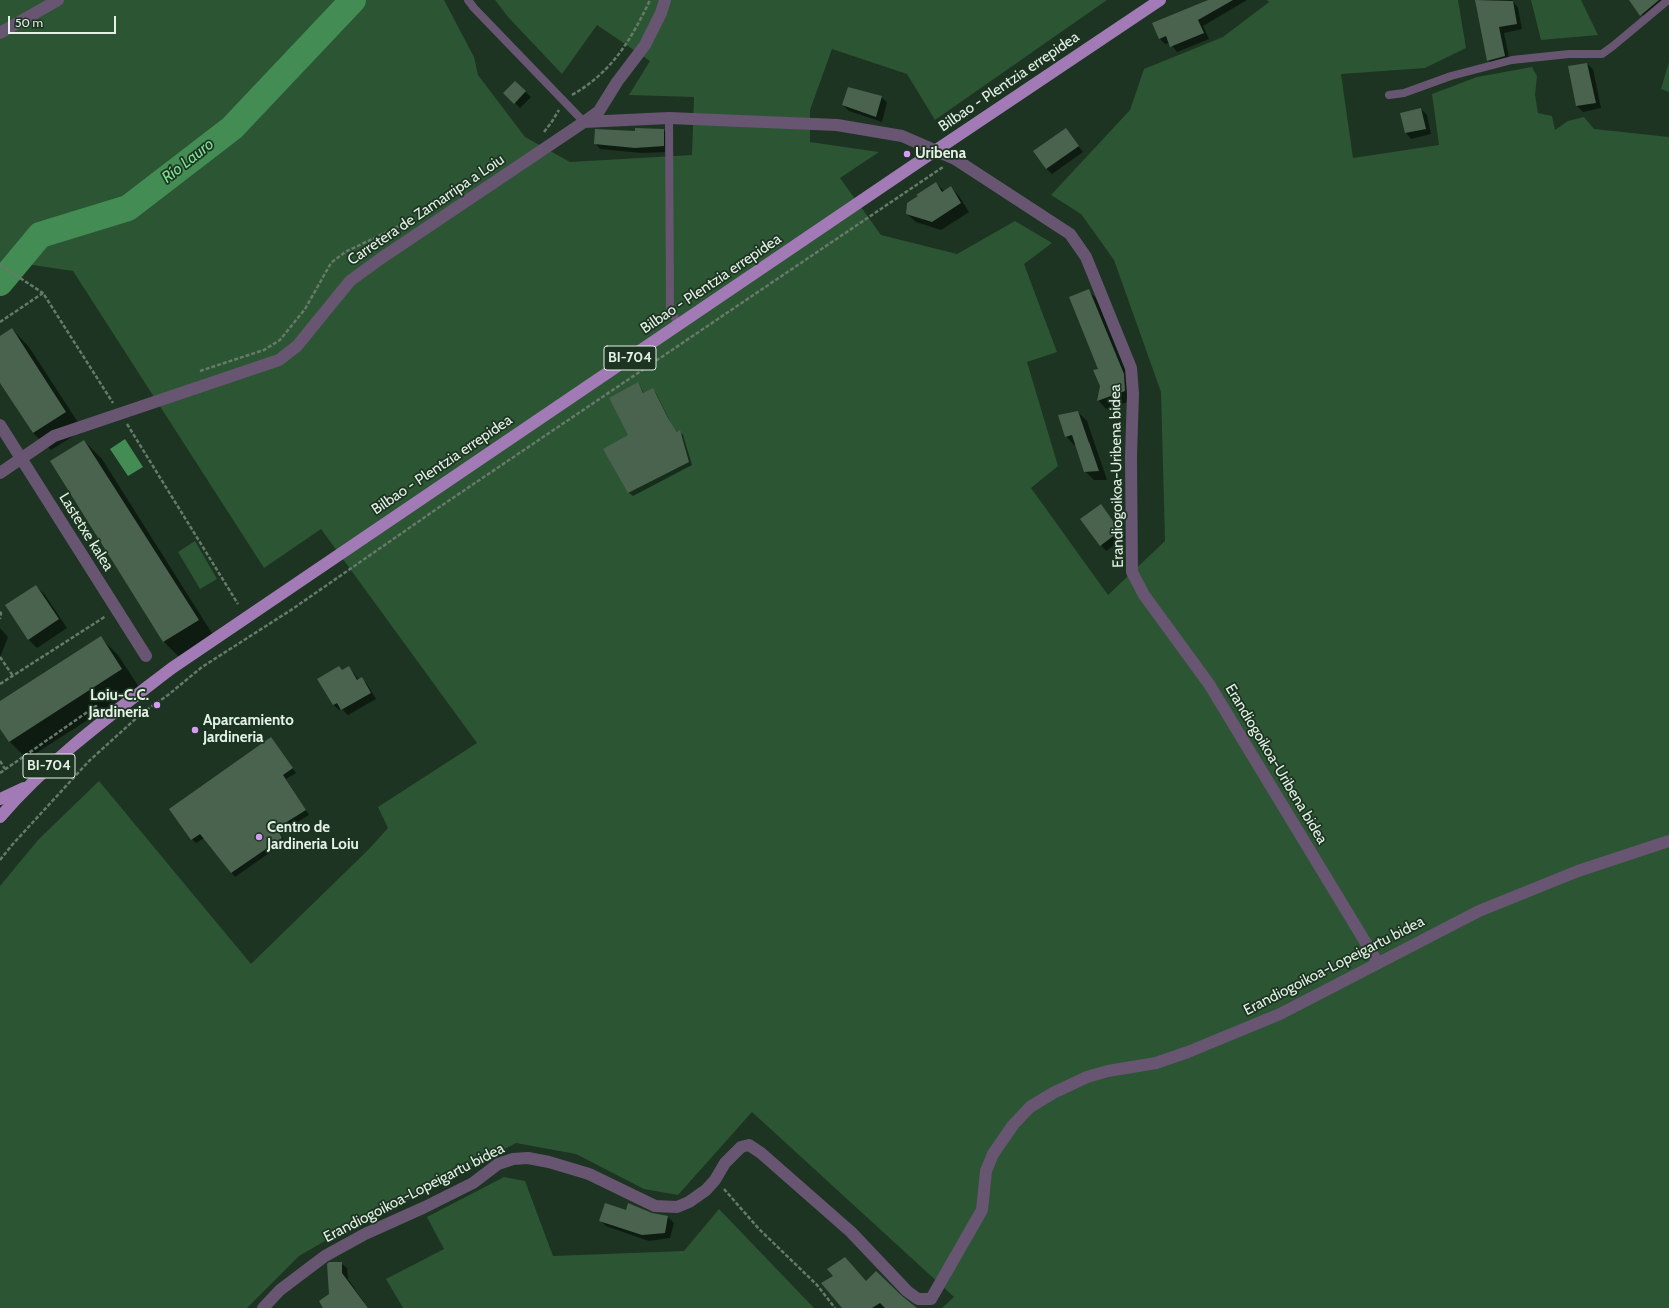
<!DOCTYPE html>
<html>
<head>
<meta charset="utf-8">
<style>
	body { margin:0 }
	#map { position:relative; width:1669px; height:1308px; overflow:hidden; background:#1c3421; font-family:Cabin,sans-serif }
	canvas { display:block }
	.scale { position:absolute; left:8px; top:16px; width:108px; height:18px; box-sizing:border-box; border:2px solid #e4f2e6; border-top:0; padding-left:5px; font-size:12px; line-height:14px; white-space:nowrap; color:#e4f2e6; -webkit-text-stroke:3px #1c3421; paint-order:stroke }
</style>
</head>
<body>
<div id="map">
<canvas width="1669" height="1308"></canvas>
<div class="scale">50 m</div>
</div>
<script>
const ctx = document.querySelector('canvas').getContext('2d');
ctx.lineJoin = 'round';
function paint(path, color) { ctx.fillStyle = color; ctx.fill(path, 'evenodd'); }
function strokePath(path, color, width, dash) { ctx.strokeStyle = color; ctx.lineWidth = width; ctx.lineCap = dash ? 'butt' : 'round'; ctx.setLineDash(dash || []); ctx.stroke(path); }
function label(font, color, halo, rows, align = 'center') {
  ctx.font = font + ' Cabin,sans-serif'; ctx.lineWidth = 3.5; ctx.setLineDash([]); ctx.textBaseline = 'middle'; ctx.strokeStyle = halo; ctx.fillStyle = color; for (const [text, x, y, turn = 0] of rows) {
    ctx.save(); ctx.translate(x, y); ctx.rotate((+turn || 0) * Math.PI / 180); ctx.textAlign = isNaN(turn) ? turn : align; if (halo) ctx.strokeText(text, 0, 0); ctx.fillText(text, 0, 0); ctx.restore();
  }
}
paint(new Path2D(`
	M0,0h444l30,57 4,18 47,62 45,25 122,-7 2,-58 -65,-2 21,-34 -53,-36 -35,49 -54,-57 -13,-17h612l-172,120 -28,-46 -75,-25 -22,61v32l69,10 -39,26 41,57 76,19 58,-33 37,22 -28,21 33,88 -30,10 31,104 -27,22 77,107 57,-54 -4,-149 -47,-132 -33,-46 -30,-19 79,-85 14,-41 79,-32 46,-35 -2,-2h191l8,48 -41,20 -84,6 12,84 86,-13 -7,-51 45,-17 55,-10 5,9 -2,19 3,18 14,3 3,14 13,-9 16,-4 10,12 75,8v1171h-727l12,-11 -202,-185 -74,83 -34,-6 -68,-35 -60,-11 -116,61 -44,19 -57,33 -52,52h-247v-422l38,-46 61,-59 152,183 118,-115 19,-21 -10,-21 99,-64 -156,-214 -57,39 -191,-297 -61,-9 -12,9z
	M1531,0h50l17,35 -57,5z
	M1669,62v30l-8,-3z
	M195,541l22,38 -17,10 -22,-37z
	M504,1177l21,4 28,75 131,-5 35,-42 95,99h-411l-17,-29 58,-30 -17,-32z`), '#2c5534');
paint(new Path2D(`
	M125,439l18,28 -15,9 -18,-27z`), '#438d55');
paint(new Path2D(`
	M1211,0h36l-44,26 6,13 -32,13 -7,-9 -5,1 -5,-5z
	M1476,0h36l6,8 4,21 -18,4 6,29 -17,4 -5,-6z
	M1630,0h34l-17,21z
	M1587,64l6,5 8,39 -18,4 -6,-6 -8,-39z
	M515,82l16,15 -11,11 -15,-15z
	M881,97l6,5 -5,20 -33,-11 -6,-6z
	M1421,109l6,6 4,19 -20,5 -5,-6 -5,-20z
	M663,130l6,5v17l-27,1 -42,-4 -5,-6 41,-11z
	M1066,130l17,22 -31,22 -6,-6z
	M936,183l8,8 7,-4 8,9 10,16 -28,18 -25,-8 -9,-8z
	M1088,290l9,9 35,85 2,16 -28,9 -8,-9 3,-14 -2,-17z
	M12,329l17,18 54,83 -32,20 -18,-17 -33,-52v-44z
	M638,383l6,10 8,-4 4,4 15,30 7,10 2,-1 3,3 9,30 -59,31 -4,-3 -24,-44 24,-14z
	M1078,412l9,9 20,59h-13l-9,-9 -9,-26h-2l-8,-9z
	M84,441l18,18 113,179 -34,21 -17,-17 -112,-180z
	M1100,505l25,32 -19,14 -5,-6z
	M36,586l9,9 22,33 -30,20 -9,-9z
	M0,628l8,9 -8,20z
	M101,638l17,17 21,32 -112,72 -17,-17 -10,-15v-25z
	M339,667l4,4 6,-4 10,13 3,-1 5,5 9,15 -28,16 -6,-6 -3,1 -5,-5 -15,-26z
	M274,743l22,30 -10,6 23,36 -29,17 5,10 -50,35 -31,-39 -8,5 -4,-4z
	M627,1211l41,6 6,6 -4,15 -21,3 -43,-15 -6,-6z
	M341,1263l6,5 1,11 20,29h-43z
	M835,1276l31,6 48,26h-71z`), '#0007');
strokePath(new Path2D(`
	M0,283l40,-48 88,-27 104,-80 121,-128`), '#438d55', 26);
paint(new Path2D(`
	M1208,0h25l-35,20 6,13 -34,14 -4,-11 -7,3 -7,-16z
	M1475,0l38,1 4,23 -18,3 6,29 -18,5z
	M1629,0h30l-19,16z
	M1587,63l9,40 -20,3 -8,-40z
	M515,81l11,10 -12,13 -11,-11z
	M848,87l34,9 -6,21 -34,-12z
	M1421,108l5,21 -21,4 -5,-20z
	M635,128l29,1v17l-29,2 -41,-4 1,-15 40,2z
	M1066,128l13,18 -33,23 -13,-18z
	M936,182l6,10 9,-6 10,17 -29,19 -26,-8 1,-11 11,-7 -2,-1z
	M1089,289l35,85 1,17 -28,10 3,-15 -7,-16 5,-1 -29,-72z
	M12,328l54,84 -33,21 -33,-50v-47z
	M638,382l5,11 10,-5 15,30 9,14 3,-2 9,32 -61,31 -25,-44 25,-14 -19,-37z
	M1078,411l11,32v-1l10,29 -15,1 -12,-37 -7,2 -7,-22z
	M84,440l115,180 -36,22 -113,-181z
	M1101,504l19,27 -20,15 -20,-27z
	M36,585l23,34 -31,21 -23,-35z
	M101,636l21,33 -113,73 -9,-13v-28z
	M339,666l3,4 7,-4 8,14 5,-3 9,16 -30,17 -4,-7 -4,2 -16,-26z
	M271,737l22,31 -10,7 23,35 -29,18 5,10 -51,35 -31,-39 -9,6 -22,-31z
	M605,1203l21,7 2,-7 24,10 16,3 -3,17 -23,2 -43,-14z
	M845,1257l21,24 10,-10 26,25 15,12h-32l-5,-5 -8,5h-30l-21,-25 12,-7 -6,-7z
	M329,1262h13v11l26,35h-45l-4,-7 10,-7 -2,-30z`), '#4a634e');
strokePath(new Path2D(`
	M572,95c40,-23 59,-55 78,-95
	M544,132l7,-9 8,-13
	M0,265l43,28
	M0,322l43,-29 70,110
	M200,371l64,-21 16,-10 25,-31 26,-46 14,-11 65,-31
	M127,424l111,180
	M0,612l1,1 -1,6
	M0,657l13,19
	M0,684l106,-68
	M0,761l5,8
	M0,773l96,-67 2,4
	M0,860l12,-15 77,-84 53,-48 26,-18 34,-28 89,-57 147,-102 505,-341
	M724,1189l35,40 58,56 18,23`), '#667a6a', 2.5, [4, 2]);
strokePath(new Path2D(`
	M468,0l6,8 110,114
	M1389,95l15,-2 47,-17 61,-16 57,-6h33l11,-8 55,-46
	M669,118l1,191 9,16`), '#685572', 8);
strokePath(new Path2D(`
	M0,33l58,-33
	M584,122l85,-4 168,7 65,11 53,23 115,75 16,23 45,111 2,26 -2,62 1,116 12,23 65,89 169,279
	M0,425l146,231
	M0,473l54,-37 225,-76 18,-14 53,-65 30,-22 204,-137 15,-11 18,-29 28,-37 16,-32 4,-13
	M263,1308l17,-18 45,-34 40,-22 60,-27 48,-24 25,-19 15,-5 15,-1 21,4 40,12 66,32 22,1 12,-5 17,-12 9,-10 10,-17 16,-16 8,-2 12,8 90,79 56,59 11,8h13l51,-89 4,-39 7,-17 20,-29 17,-18 23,-14 34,-16 21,-6 48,-8 32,-11 92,-38 199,-103 99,-40 91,-30`), '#685572', 12);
strokePath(new Path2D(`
	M0,799l24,-11
	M0,817c50,-58 112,-103 172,-149l742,-503 246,-165`), '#a27bb6', 12);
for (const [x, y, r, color] of [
	[907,154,4,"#d99af7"],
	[157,705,4,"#d99af7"],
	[195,730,4,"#d99af7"],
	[259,837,4,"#d99af7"]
]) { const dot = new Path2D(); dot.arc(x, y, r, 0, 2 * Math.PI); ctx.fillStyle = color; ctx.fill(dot); strokePath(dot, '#1c3421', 1.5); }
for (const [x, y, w] of [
	[630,358,52],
	[49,766,52]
]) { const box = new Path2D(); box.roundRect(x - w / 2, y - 12, w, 24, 3); ctx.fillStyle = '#1c3421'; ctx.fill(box); strokePath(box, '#e4f2e6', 1); }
label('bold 14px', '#e4f2e6', null, [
	["BI-704",630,358],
	["BI-704",49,766]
]);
label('15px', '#e4f2e6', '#1c3421', [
	["Bilbao - Plentzia errepidea",1009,82,-34],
	["Carretera de Zamarripa a Loiu",426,210,-34],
	["Bilbao - Plentzia errepidea",711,284,-34],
	["Bilbao - Plentzia errepidea",442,465,-34],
	["Erandiogoikoa-Uribena bidea",1117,476,-91],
	["Lastetxe kalea",86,532,58],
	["Erandiogoikoa-Uribena bidea",1276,764,59],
	["Erandiogoikoa-Lopeigartu bidea",1334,966,-27],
	["Erandiogoikoa-Lopeigartu bidea",414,1193,-27]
]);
label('bold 15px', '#e4f2e6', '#1c3421', [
	["Uribena",915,154],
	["Loiu-C.C.",149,696,"right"],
	["Jardineria",149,713,"right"],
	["Aparcamiento",203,721],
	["Jardineria",203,738],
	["Centro de",267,828],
	["Jardineria Loiu",267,845]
], 'left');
label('italic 16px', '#7ee194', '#1c3421', [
	["Río Lauro",188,161,-38]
]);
</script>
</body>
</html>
